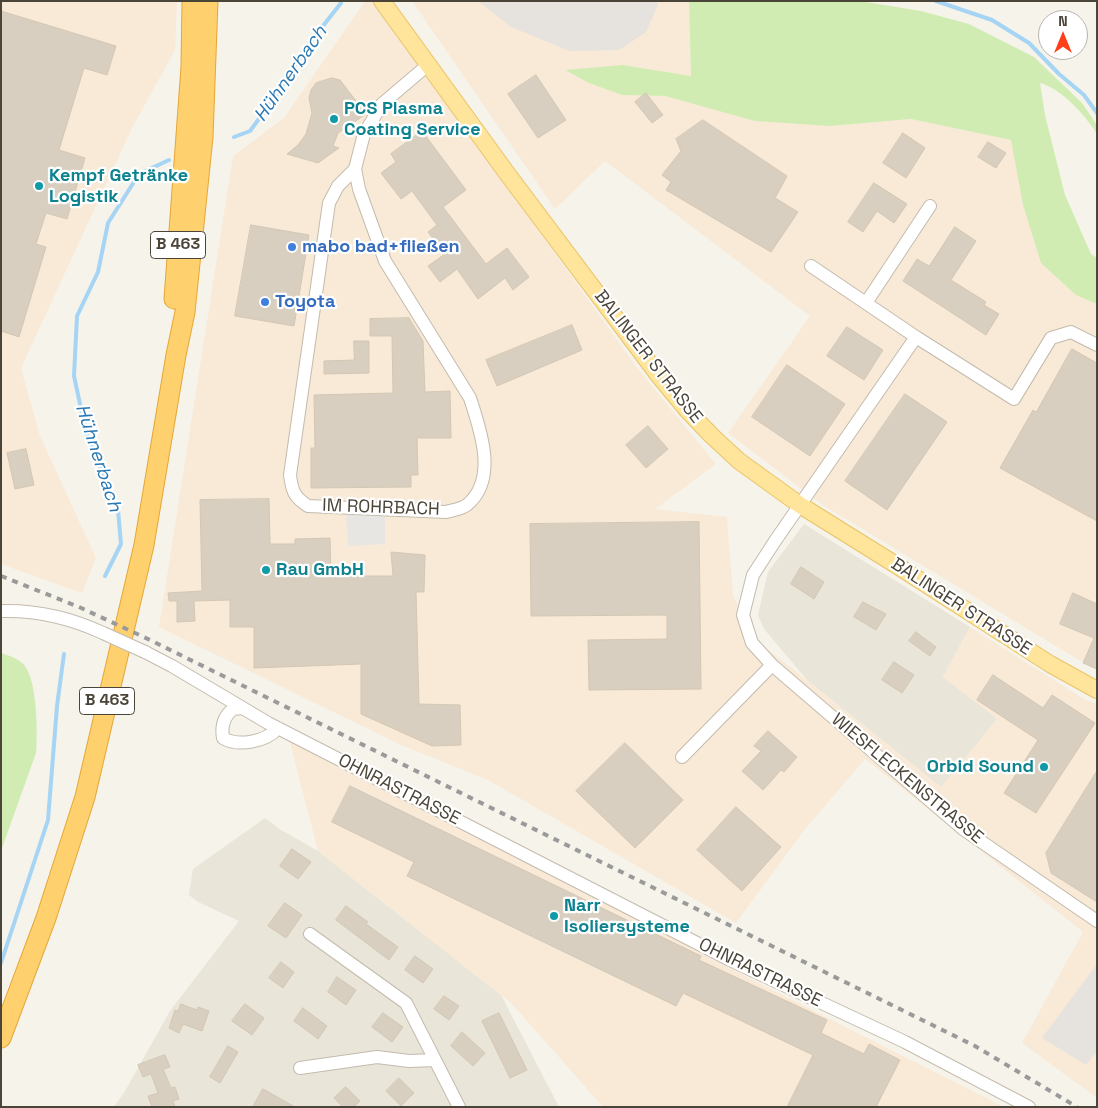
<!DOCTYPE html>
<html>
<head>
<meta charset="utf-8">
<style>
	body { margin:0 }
	#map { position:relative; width:1098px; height:1108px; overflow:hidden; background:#f6f3eb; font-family:"Space Grotesk",sans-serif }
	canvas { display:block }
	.frame { position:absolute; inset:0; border:2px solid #4b4438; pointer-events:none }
	.north { position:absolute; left:1038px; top:10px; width:50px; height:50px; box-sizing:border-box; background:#fff; border:1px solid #b7b4af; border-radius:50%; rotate:0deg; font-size:14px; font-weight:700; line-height:20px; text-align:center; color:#4b4438 }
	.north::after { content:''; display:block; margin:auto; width:18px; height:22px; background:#ff3f1a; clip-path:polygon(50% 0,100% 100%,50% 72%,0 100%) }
</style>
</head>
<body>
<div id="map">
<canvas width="1098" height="1108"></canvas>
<div class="frame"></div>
<div class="north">N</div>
</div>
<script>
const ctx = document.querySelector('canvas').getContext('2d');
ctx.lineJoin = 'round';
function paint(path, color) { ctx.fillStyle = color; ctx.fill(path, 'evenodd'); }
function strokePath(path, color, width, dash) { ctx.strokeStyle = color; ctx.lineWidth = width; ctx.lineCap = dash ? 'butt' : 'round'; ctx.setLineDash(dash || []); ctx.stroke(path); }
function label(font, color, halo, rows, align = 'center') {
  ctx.font = font + ' "Space Grotesk",sans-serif'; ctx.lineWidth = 4.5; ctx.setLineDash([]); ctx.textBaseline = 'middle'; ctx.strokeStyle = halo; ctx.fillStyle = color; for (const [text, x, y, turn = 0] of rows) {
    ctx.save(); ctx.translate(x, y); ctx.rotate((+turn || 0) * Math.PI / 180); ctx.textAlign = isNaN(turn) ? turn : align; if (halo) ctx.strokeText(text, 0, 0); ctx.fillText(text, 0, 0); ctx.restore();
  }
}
paint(new Path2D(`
	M804,524l166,103 -27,50 55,41 -56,70 -134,-107 -44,-52 -6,-14 10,-43z
	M265,818l16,12 37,21 183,144 58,112h-445l11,-16 45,-80 69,-90 -41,-19 -9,-7 4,-26z`), '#eae5d9');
paint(new Path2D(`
	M1,1h176l-2,49 -43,78 -111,240 19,68 56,122 -14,35 -81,-29z
	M365,1h8l265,368 78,95 -61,45 72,8 6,79 27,47 181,144 56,-68 -54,-42 27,-50 114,72 13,5v394l-75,-55 61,-111 -218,-173 -60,70 -69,94 -248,-143 -87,-35 -242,-118 74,-471 51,-38z
	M412,1h277l2,75 -68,-11 -1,30 43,1 33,8 132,22 81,-7 101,21 11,65 53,90 21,9v367l-276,-167 -93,-71 82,-117 -205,-155 -50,48z
	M286,727l425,232 293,148h-401l-91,-103 -194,-153z`), '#f8ead7');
paint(new Path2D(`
	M478,1h180l-1,6 -11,25 -27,18 -49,1 -59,-24z
	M1097,964v87l-11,14 -44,-27z`), '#e6e2dd');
paint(new Path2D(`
	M689,1h171l61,10 48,13 65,33 48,46 15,22v9c-12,-19 -35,-45 -57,-51l5,32 20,80 26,59 6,4v46l-21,-9 -35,-32 -18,-58 -12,-65 -100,-21 -81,7 -75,-5 -90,-25 -43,-1 -33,-12 -24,-13 58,-5 68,11z
	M1,653c9,3 17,5 24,13 12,16 13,67 11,87l-35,98z`), '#d1ecb3');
paint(new Path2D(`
	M346,514h39v30l-37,2z`), '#e8e6e3');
strokePath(new Path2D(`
	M936,1l56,19 37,23 30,31 25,21 13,18
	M234,137l16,-6 28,-38 30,-48 33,-42
	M105,576l16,-32 -3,-34 -32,-78 -12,-56 3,-60 21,-44 10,-49 31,-49 30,-14
	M1,963l47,-143 9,-114 7,-52`), '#a6d4f4', 4);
const building = new Path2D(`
	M1,11l115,35 -9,29 -23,-7 -25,82 26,8 -18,61 -21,-6 -10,31 10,3 -27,90 -18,-6z
	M536,75l30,45 -28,18 -30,-44z
	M332,78l8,2 26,34 -28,19 -5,13 6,2 -21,15 -31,-9 11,-9 8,-11 6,-21 -3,-15 2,-8 5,-7z
	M646,93l17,22 -11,8 -17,-21z
	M703,120l84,56 -12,22 23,14 -27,40 -105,-62 5,-8 -9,-7 19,-24 -5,-12z
	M422,131l44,59 -23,17 43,57 21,-16 22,29 -16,13 -8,-12 -27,21 -21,-30 -17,13 -12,-16 17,-12 -17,-22 9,-7 -25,-34 -11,8 -20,-26 15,-11 -5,-8z
	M903,133l22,15 -19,30 -23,-15z
	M988,142l18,11 -10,15 -18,-11z
	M874,183l33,21 -13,19 -17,-12 -14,21 -15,-10z
	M251,225l58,10 -15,91 -59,-10z
	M955,227l21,14 -25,39 35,22 -2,3 15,9 -13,21 -83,-54 14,-22 12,7z
	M409,318l14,23 2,51 25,-1 1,47h-34l1,37h-7v12l-100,1v-40h4l-1,-53 79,-2 -1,-57h-22v-17z
	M572,325l10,25 -85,36 -11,-26z
	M847,327l36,23 -19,30 -37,-24z
	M354,341h15v32l-45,1v-13l30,-1z
	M1072,349l25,14v158l-97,-53 33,-58 3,2z
	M787,365l58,39 -35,52 -58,-39z
	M905,394l42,28 -60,88 -42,-29z
	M648,426l20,23 -22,19 -20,-23z
	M26,449l8,36 -19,4 -8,-36z
	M269,499l1,45h25v-5l35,-1 1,38h62l-2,-24 34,3 -1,37h-8l3,112 41,1 1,40 -29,1 -71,-32v-50l-107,4v-41h-24v-27l-36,1 1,20 -18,1v-21h-8l-1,-8 34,-2 -2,-91z
	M699,522l2,167 -112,1 -1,-50 79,-1v-24l-136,1 -1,-92z
	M801,567l23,15 -10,17 -23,-15z
	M1073,593l24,11v65l-14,-6 11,-25 -34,-14z
	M863,602l23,12 -10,16 -22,-13z
	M916,632l20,15 -6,9 -21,-15z
	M894,662l20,13 -12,18 -20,-13z
	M993,675l50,33 9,-13 43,28 -59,90 -32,-20 34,-53 -61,-40z
	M768,731l29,26 -13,15 -3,-2 -18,20 -21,-19 19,-20 -7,-5z
	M625,743l58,57 -48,48 -59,-57z
	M1097,771v131l-46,-29 -5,-20z
	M350,786l351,170 -2,4 128,60 -6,13 43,21 5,-10 31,16 -24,47h-89l26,-52 -130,-62 -7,13 -269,-130 7,-14 -82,-40z
	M736,807l45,40 -39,44 -45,-41z
	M292,849l19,13 -13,17 -18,-13z
	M285,903l17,12 -16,23 -18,-12z
	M346,906l22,16 -2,2 32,23 -9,13 -53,-40z
	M415,956l18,13 -10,14 -18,-13z
	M281,962l13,10 -11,16 -14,-10z
	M337,977l19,13 -10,15 -18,-13z
	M444,996l15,10 -10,14 -15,-11z
	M181,1004l16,6 1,-3 11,4 -7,20 -19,-7 -4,9 -10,-5 6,-18 3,1z
	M245,1004l19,14 -12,17 -20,-14z
	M303,1008l24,18 -9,13 -24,-18z
	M383,1013l20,14 -11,15 -20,-15z
	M499,1013l28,57 -17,8 -28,-57z
	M462,1032l23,21 -12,13 -22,-20z
	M228,1046l10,6 -18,31 -10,-6z
	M165,1055l5,12 -7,2 8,19 4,-1 4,12 -6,2 2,6h-23l-4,-11 10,-3 -7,-19 -8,3 -5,-12z
	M399,1078l15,15 -13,13 -15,-15z
	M346,1087l14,14 -6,6h-11l-9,-9z
	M263,1089l32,18h-42z`);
paint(building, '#d9cfc0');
strokePath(building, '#d4c7b3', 1);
const minor = new Path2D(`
	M355,169l-17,17 -9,17 -39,272c2,16 4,22 18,31l138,6c7,-2 17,-3 22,-8 30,-26 12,-75 2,-106l-85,-137 -26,-72 -4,-20 9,-35 18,-30 47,-40
	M811,266l105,71 -141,204 -22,34 -10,40 9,28 20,22 191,164 134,92
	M866,303l64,-97
	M916,337l98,62 37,-61 20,-6 26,13
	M1,611c35,-1 70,7 102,22
	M145,652l27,14 96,57 462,237 175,82 124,65
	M243,708l-10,1c-9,7 -12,17 -10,29 15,9 43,4 55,-10
	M682,757l90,-92
	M310,934l96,69 53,104
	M300,1068l77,-11 32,4 26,-1`);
const major = new Path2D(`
	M382,1l124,171 153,204 28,34 25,26 27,25 61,44 93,58 157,101 47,26`);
const highway = new Path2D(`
	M174,299l17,-232 1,-66
	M1,1038l45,-120 39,-121 59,-252 32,-190 9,-43 18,-175 5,-136`);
strokePath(minor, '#c3bbad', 14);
strokePath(major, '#eac466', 18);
strokePath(highway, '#e5a737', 21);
strokePath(minor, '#fff', 12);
strokePath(major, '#ffe49c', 16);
strokePath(highway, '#ffd06e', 19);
strokePath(new Path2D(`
	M1,576l78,31 69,32 827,407 102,61`), '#9a9a9a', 4, [6, 6]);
const minorBridge = new Path2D(`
	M103,633l42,19`);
strokePath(minorBridge, '#c3bbad', 14, []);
strokePath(minorBridge, '#fff', 12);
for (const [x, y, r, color] of [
	[334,119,5,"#0f9aa8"],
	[39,186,5,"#0f9aa8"],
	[292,247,5,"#3f7fe0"],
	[265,302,5,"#3f7fe0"],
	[266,570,5,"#0f9aa8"],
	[1044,767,5,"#0f9aa8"],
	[554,916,5,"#0f9aa8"]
]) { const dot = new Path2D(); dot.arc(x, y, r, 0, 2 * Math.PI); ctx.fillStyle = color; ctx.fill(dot); strokePath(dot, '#fff', 2); }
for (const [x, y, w] of [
	[178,245,55],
	[107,701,55]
]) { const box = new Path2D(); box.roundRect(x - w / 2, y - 13.5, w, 27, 4); ctx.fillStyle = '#fff'; ctx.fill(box); strokePath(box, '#4b4438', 1); }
label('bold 16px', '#4b4438', null, [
	["B 463",178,245],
	["B 463",107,701]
]);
label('bold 18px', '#0d838f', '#fff', [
	["PCS Plasma",344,109],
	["Coating Service",344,130],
	["Kempf Getränke",49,176],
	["Logistik",49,197],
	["Rau GmbH",276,570],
	["Orbid Sound",1034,767,"right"],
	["Narr",564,906],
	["Isoliersysteme",564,927]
], 'left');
label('bold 18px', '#366cbe', '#fff', [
	["mabo bad+fließen",302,247],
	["Toyota",275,302]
], 'left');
label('18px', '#4b4438', '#fff', [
	["BALINGER STRASSE",648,357,52],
	["IM ROHRBACH",381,508,2],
	["BALINGER STRASSE",961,607,33],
	["WIESFLECKENSTRASSE",907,779,40],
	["OHNRASTRASSE",399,790,27],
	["OHNRASTRASSE",760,973,26]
]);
label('italic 19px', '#2a79b5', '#fff', [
	["Hühnerbach",291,74,-55],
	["Hühnerbach",98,458,72]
]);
</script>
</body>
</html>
